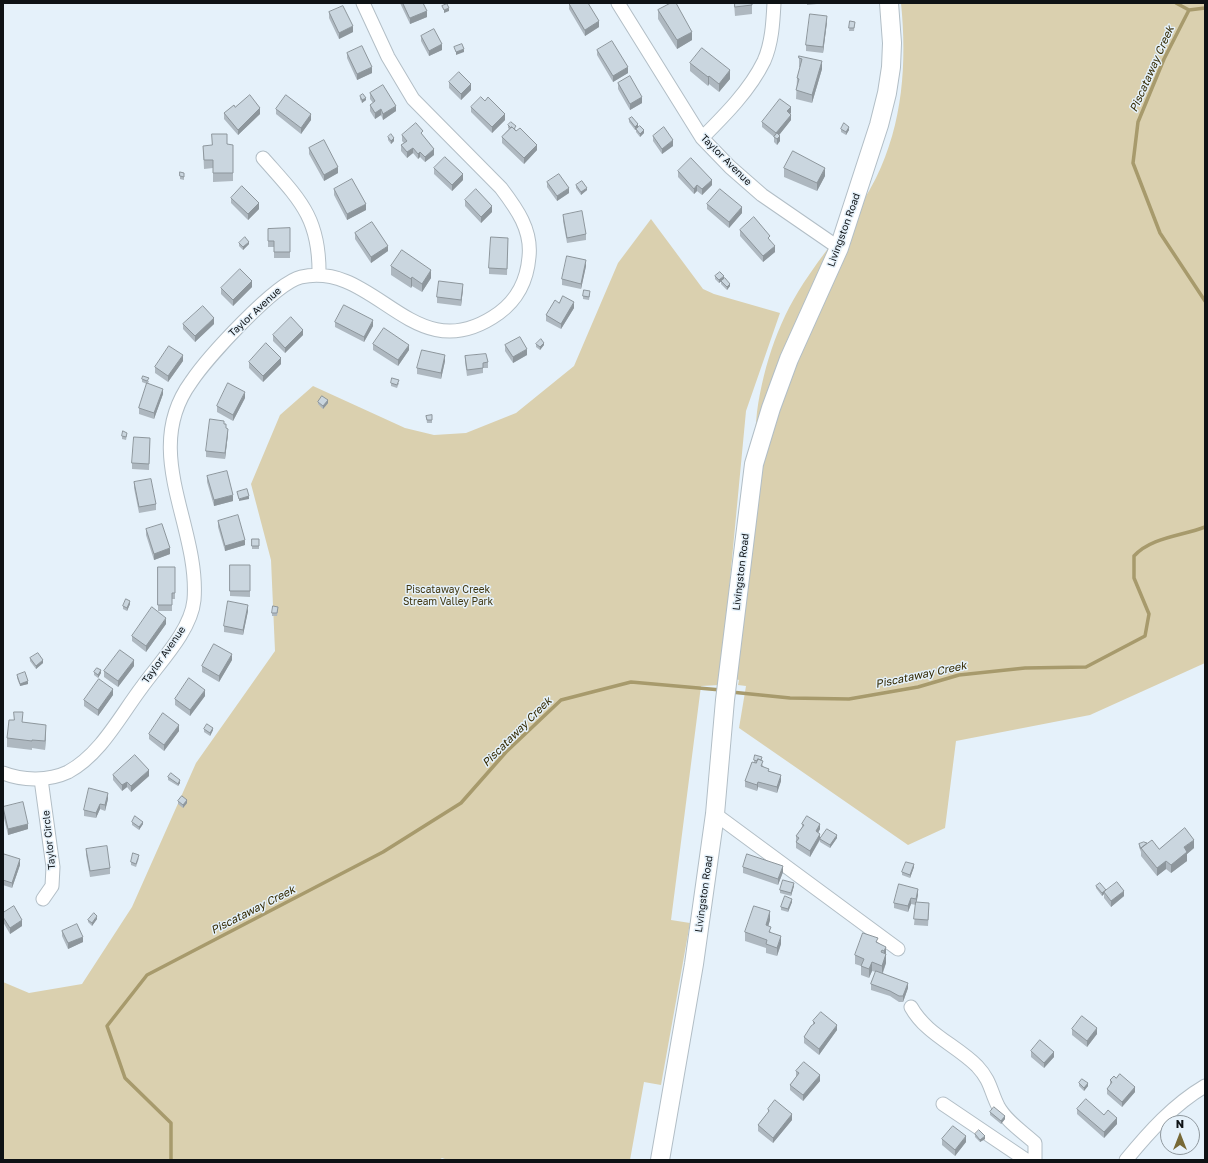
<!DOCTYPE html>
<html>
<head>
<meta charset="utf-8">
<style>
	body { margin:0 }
	#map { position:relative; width:1208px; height:1163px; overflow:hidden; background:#e5f1fa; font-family:"Golos Text",sans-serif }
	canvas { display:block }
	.frame { position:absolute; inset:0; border:4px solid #0e1215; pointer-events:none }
	.north { position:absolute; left:1160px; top:1115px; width:40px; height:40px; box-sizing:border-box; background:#e5f1fa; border:1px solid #8f989e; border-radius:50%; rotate:0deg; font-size:11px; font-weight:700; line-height:16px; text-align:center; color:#0e1215 }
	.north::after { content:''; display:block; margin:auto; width:14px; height:18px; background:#776936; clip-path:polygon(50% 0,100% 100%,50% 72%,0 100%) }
</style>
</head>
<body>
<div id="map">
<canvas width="1208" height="1163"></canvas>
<div class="frame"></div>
<div class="north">N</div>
</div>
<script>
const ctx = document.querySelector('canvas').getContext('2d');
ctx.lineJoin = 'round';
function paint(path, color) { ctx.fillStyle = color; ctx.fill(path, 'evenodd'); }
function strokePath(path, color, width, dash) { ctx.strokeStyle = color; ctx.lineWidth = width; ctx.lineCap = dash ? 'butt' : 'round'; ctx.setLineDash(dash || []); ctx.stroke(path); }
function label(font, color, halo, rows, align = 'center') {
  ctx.font = font + ' "Golos Text",sans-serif'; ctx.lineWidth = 3; ctx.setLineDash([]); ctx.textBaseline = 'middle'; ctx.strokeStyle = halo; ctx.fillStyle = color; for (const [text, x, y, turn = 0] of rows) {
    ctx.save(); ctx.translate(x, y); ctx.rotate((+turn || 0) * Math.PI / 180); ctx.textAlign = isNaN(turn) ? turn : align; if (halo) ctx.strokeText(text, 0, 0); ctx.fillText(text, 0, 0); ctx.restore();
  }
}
paint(new Path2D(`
	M901,3h304v660l-115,52 -134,26 -11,87 -37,17 -169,-117 7,-42 -8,-1 1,-5 -7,-2 25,-266c7,-49 23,-96 52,-137 22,-33 50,-62 67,-97 27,-55 31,-115 25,-175z
	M651,219l52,70 11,5 66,19 -34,98 -26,274 -19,1 -30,234 19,3 -29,162 -17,-3 -14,78h-182l-6,-2 -3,2h-436v-178l26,11 53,-9 50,-77 64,-144 79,-112 -4,-91 -20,-76 29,-69 33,-29 92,42 29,7 32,-2 50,-20 58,-47 44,-103z`), '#dad0af');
strokePath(new Path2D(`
	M1176,3l13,7
	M1189,10l-25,49 -26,63 -5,41 27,70 45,68
	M1189,10l16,-2
	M731,692l59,6 59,1 69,-12 41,-12 66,-7 61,-1 59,-31 4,-22 -15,-36v-22c17,-19 48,-20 71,-29
	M171,1160v-37l-46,-45 -18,-52 40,-51 236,-123 78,-49 45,-51 55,-52 70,-18 90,8`), '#a79a6c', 3.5);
const street = new Path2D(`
	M618,3l84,135 28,29 32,28 77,53
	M702,138c23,-23 48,-48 62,-77 8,-18 9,-39 10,-58
	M263,158c36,41 57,59 56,117
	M3,773c20,8 46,8 65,-1 33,-18 52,-56 74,-85 17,-24 49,-56 52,-87 6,-74 -54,-148 -3,-218 16,-24 84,-99 110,-105 76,-17 113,97 198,36 19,-14 28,-32 30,-56 3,-27 -12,-48 -28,-69l-88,-89 -25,-42 -25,-54
	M41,779l12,88 -1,19 -9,13
	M715,814l183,135
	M911,1007c15,27 45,38 66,59 14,15 13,24 21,40 8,15 25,26 37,37v17
	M943,1104l83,56
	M1126,1160c23,-28 47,-55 79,-74`);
const secondary = new Path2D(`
	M660,1160l34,-196 21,-150 10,-114 29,-236 17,-56 18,-49 50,-111 40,-123 8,-32 4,-26 1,-24 -3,-40`);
strokePath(street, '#b2bec6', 15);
strokePath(secondary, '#b2bec6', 20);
strokePath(street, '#fff', 13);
strokePath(secondary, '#fff', 18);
paint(new Path2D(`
	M400,3h23l4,14 -17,7z
	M569,3l30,24 -14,9 -16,-27z
	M734,3h18v11l-17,2z
	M807,3h20l-20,2z
	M658,10l34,30 -15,9 -19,-30z
	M329,12l24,20 -14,7 -10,-21z
	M850,21l5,1 -1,9h-5z
	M827,22l-4,31 -17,-2v-6z
	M421,36l21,14 -13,6 -8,-15z
	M597,50l31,23 -15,9 -16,-27z
	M347,53l25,20 -15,7 -10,-22z
	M799,56l23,13 -10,34 -16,-4 1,-21 3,-11h-1z
	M690,63l40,16 -11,13 -10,-8 -1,2 -18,-15z
	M449,82l22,8 -10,10 -12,-12z
	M618,83l24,20 -12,7 -12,-21z
	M370,93l26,18 -13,9 -2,-5 -6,4 -5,-8v-6l3,-2 -3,-4z
	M360,96l6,4 -4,3 -2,-4z
	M471,107l34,13 -13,13 -21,-21z
	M276,109l35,11 -10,14 -25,-20z
	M224,113l36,1 -22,21 -14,-16z
	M791,113l-1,1 1,6 -12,15 1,6 -3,4 -3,-3v-5l-12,-10v-5z
	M629,119l15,14 -4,4 -4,-5v-3l2,-1 -3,2 -6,-8z
	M508,125l8,4 -1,1 22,20 -13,14 -22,-21v-6l7,-8 -1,-1z
	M841,129l8,1 -3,5 -5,-3z
	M212,134l15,10 6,29v8l-20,1v-14l-9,1 -1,-23h9z
	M402,135l21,1 11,19 -9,7 -5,-5 -2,2 -5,-6 -6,5 -6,-7v-6l3,-2 -2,-2z
	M653,136l20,10 -11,8 -9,-13z
	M388,137l6,4 -3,3 -3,-4z
	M309,148l29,25 -14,8 -15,-27z
	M434,168l29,12 -11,11 -18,-17z
	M784,168l41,8 -8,15 -33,-14z
	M678,171l34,14 -10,10 -5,-4 -3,3 -16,-17z
	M180,172l4,1v7l-4,-1z
	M547,182l22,11 -12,8 -10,-14z
	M576,185l11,5 -6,5 -5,-7z
	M334,189l32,21 -19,10 -13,-25z
	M231,198l28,11 -11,11 -17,-17z
	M465,200l27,12 -11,11 -16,-17z
	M707,204l35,9 -13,15 -22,-19z
	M563,215l23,19v6l-19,3 -4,-22z
	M290,228v30h-16v-11h-6v-18z
	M740,230l30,10 5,12 -12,10 -23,-26z
	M355,233l33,18 -17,12 -16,-24z
	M508,238l-1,37 -18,-1v-6z
	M239,243l10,1 -6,6 -4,-4z
	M391,266l40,12 -9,14 -10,-6 -1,2 -20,-13z
	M586,266l-5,23 -19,-4v-6z
	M715,276l9,3 6,7 -3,4 -6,-6v-3l2,-1 -4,3 -4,-4z
	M252,287l-19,19 -12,-12v-6z
	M463,289l-2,17 -24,-3v-6z
	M590,294l-1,6 -6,-1v-3z
	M559,303l15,5 -13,21 -15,-8v-6z
	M335,322l38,4 -9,16 -29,-15z
	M183,324h31l-19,18 -12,-13z
	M273,335h30l-18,18 -12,-12z
	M373,344l36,6 -11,16 -25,-16z
	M536,344l8,1 -4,5 -4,-3z
	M505,345l22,10 -14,8 -8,-12z
	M465,356l23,6v6h-5v5l-16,3 -2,-14z
	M183,361l-15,21 -13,-9v-6z
	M445,361l-4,18 -24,-5v-6z
	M249,362l32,2 -18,18 -14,-14z
	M142,379l7,2 -1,2 15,11 -9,25 -15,-5v-6l8,-24 -5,-2z
	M391,383h8l-2,5 -6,-2z
	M245,398l-12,23 -16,-9v-6z
	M318,402l10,1 -5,6 -5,-5z
	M432,415v8h-5l-1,-7z
	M224,424l4,10 -3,25 -19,-2v-6z
	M127,435l-1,5 -4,-1v-3z
	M150,438l-1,32 -17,-1v-6z
	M207,476l26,25 -19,5 -7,-24z
	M134,482l22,22v6l-17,3 -5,-25z
	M218,521l27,24 -20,6 -7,-24z
	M146,529l24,25 -16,6 -8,-25z
	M252,539h7v10h-7z
	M230,565h20v32l-20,-1z
	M158,567h17v32h-3v12h-14z
	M130,604l-3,7 -4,-2v-3z
	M278,610l-1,6h-5v-3z
	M248,611l-5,24 -19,-3v-6z
	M166,624l-20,28 -14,-11v-5z
	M30,658l13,5 -7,6 -6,-8z
	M232,660l-13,22 -17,-10v-6z
	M134,666l-16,21 -14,-10v-6z
	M94,672l7,1 -3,5 -4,-3z
	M17,675l11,9 -8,2 -3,-8z
	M113,695l-15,21 -14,-10v-6z
	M205,696l-15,20 -15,-11v-6z
	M23,722l23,11 -1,17 -13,-2v2l-25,-3v-9z
	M204,729l9,1 -3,6 -6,-4z
	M179,731l-15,20 -15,-12v-5z
	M754,760l7,1 2,5 18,15 -4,12 -19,-6 -1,4 -12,-4v-6l9,-18z
	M113,775l36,1 -18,16 -4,-5 -5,4 -9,-11z
	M168,777l12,6 -2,3 -10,-6z
	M108,799l-3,12 -5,-2 -4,9 -12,-2v-6z
	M178,801l9,2 -4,5 -5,-4z
	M3,807l25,22 -20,6 -5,-21z
	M132,822l11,2 -4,6 -7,-5z
	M802,824l18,5 -2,3 2,6h17l-7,10 -10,-6v-2l-10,17 -14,-9v-12l6,-9z
	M1139,844l20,5 35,-1 -7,6v7l-16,12 -5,-4 -9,7 -16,-20v-4l-2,-5z
	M86,849l24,19v6l-20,3 -4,-22z
	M3,858l17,7 -8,23 -9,-3z
	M139,858l-3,9 -5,-2v-3z
	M743,867l40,5 -5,13 -35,-12z
	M914,867l-4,11 -8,-3v-3z
	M794,886l-3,10 -11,-3v-3z
	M1096,886l10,5 18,5 -13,11 -7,-9v-4l-2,2 -6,-8z
	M918,895l-2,7 13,7 -1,17 -14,-1 2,-20 -5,-1 -3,8 -14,-4v-5z
	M792,902l-4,10 -7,-2v-3z
	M3,913l19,13 -12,8 -7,-12z
	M97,919l-5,7 -4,-4v-2z
	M770,920l-2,6 3,7 10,11 -4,12 -11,-3v-5l-21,-7v-9z
	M62,931l21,11 -15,7 -6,-13z
	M886,947v16l-3,10 25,15 -5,14h-4l-9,-6 -19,-6v-6l5,-12 -4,-1 -3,7 -8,-3v-9l-6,-2v-9z
	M813,1021l24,9 -18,25 -15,-12v-6l9,-12z
	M1072,1029l25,5 -10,13 -15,-12z
	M1031,1051l23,6 -10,11 -13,-11z
	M796,1071l24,10 -17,20 -13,-11v-5l6,-8z
	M1110,1080l25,12 -13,15 -15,-13v-5l3,-4z
	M1079,1083l9,3 -4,5 -5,-5z
	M768,1109l24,11 -19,23 -15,-12v-6l10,-12z
	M1077,1109l27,6 13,9 -13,14 -27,-24z
	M990,1112l15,7 -4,5 -11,-9z
	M975,1134l10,5 -5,3 -5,-5z
	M942,1139l24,3 -11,14 -13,-11z`), '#aeb8c0');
paint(new Path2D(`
	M449,8v3l-5,2v-3z
	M427,11v6l-17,7v-6z
	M827,16v6l-4,31v-6z
	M599,21v6l-14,9v-6z
	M353,26v6l-14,7v-6z
	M692,32v8l-15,9v-9z
	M442,44v6l-13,6v-5z
	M464,49v3l-8,3v-3z
	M822,61v8l-10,34v-8z
	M372,67v6l-15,7v-6z
	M628,67v6l-15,9v-6z
	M730,70v9l-11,13v-8z
	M709,76v8l-1,2v-9z
	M471,84v6l-10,10v-6z
	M642,97v6l-12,7v-6z
	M366,98v2l-4,3v-3z
	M396,106v5l-13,9v-6z
	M791,107v6l-4,4v-6z
	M260,108v6l-22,21v-5z
	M381,109v6l-6,4v-6z
	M311,114v6l-10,14v-6z
	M505,114v6l-13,13v-6z
	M791,115v5l-15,19v-6z
	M638,124v3l-3,3v-3z
	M849,127v3l-3,5v-3z
	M644,130v3l-4,4v-3z
	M780,136v5l-3,4v-6z
	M394,138v3l-3,3v-3z
	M673,140v6l-11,8v-5z
	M537,145v5l-13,14v-6z
	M413,148v5l-6,5v-6z
	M434,149v6l-9,7v-5z
	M420,152v5l-2,2v-5z
	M338,167v6l-14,8v-6z
	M825,168v8l-8,15v-8z
	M463,174v6l-11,11v-6z
	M712,180v5l-10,10v-6z
	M697,185v6l-3,3v-5z
	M569,188v5l-12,8v-5z
	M587,188v2l-6,5v-3z
	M259,203v6l-11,11v-6z
	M366,204v6l-19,10v-6z
	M492,206v6l-11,11v-6z
	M742,207v6l-13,15v-6z
	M249,242v2l-6,6v-3z
	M388,246v5l-17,12v-6z
	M775,246v6l-12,10v-6z
	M586,260v6l-5,23v-5z
	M431,270v8l-9,14v-8z
	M724,276v3l-5,4v-3z
	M412,277v9l-1,2v-9z
	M252,281v6l-19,19v-6z
	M463,284v5l-2,17v-6z
	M730,284v2l-3,4v-3z
	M574,302v6l-13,21v-5z
	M214,318v6l-19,18v-6z
	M373,320v6l-9,16v-5z
	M303,330v5l-18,18v-5z
	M544,343v2l-4,5v-3z
	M409,345v5l-11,16v-6z
	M527,349v6l-14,8v-6z
	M183,355v6l-15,21v-6z
	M445,355v6l-4,18v-6z
	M281,358v6l-18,18v-6z
	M163,389v5l-9,25v-6z
	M245,392v6l-12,23v-6z
	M328,400v3l-5,6v-3z
	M228,429v5l-3,25v-6z
	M233,495v6l-19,5v-6z
	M249,496v3l-10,2v-2z
	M245,540v5l-20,6v-5z
	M170,548v6l-16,6v-6z
	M130,601v3l-3,7v-3z
	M248,605v6l-5,24v-5z
	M166,618v6l-20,28v-6z
	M232,654v6l-13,22v-6z
	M43,660v3l-7,6v-3z
	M134,660v6l-16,21v-6z
	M101,670v3l-3,5v-3z
	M28,681v3l-8,2v-2z
	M113,689v6l-15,21v-6z
	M205,690v6l-15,20v-6z
	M46,725v8l-1,17v-9z
	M179,725v6l-15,20v-6z
	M213,728v2l-3,6v-3z
	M149,770v6l-18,16v-6z
	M781,775v6l-4,12v-6z
	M180,780v3l-2,3v-2z
	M127,782v5l-5,4v-6z
	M758,782v5l-1,4v-6z
	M108,793v6l-3,12v-6z
	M187,800v3l-4,5v-3z
	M100,804v5l-4,9v-5z
	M143,822v2l-4,6v-3z
	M28,824v5l-20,6v-6z
	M820,824v5l-4,8v-6z
	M820,834v5l-10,18v-6z
	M837,835v3l-7,10v-3z
	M1194,840v8l-7,6v7l-16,12v-8l13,-18z
	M20,859v6l-8,23v-5z
	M1166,861v8l-9,7v-8z
	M914,864v3l-4,11v-3z
	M783,866v6l-5,13v-6z
	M794,883v3l-3,10v-3z
	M918,889v6l-2,10v-6z
	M1106,890v2h-2v2l-2,2v-3z
	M1124,891v5l-13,11v-6z
	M911,898v6l-3,8v-6z
	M792,899v3l-4,10v-3z
	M770,911v9l-4,14v-9z
	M97,916v3l-5,7v-3z
	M22,920v6l-12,8v-6z
	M781,936v8l-4,12v-8z
	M83,937v5l-15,7v-6z
	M886,947v16l-4,11v-8l2,-7v-8z
	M872,962v9l-3,7v-9z
	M908,983v5l-5,14v-6z
	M837,1025v5l-18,25v-6z
	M1097,1028v6l-10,13v-6z
	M1054,1052v5l-10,11v-5z
	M820,1075v6l-17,20v-6z
	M1088,1083v3l-4,5v-3z
	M1135,1087v5l-13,15v-5z
	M792,1114v6l-19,23v-5z
	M1005,1116v3l-4,5v-3z
	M1117,1118v6l-13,14v-6z
	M966,1136v6l-11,14v-6z
	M985,1136v3l-5,3v-2z`), '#8d969c');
const building = new Path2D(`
	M403,3h20l4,8 -17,7z
	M569,3h19l11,18 -14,9z
	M671,3h5l16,29 -15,8 -19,-30z
	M735,3h17v2l-17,2z
	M447,4l2,4 -5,2 -2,-4z
	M343,6l10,20 -14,7 -10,-21z
	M810,14l17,2 -4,31 -17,-2z
	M850,21l5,1 -1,6h-5z
	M434,29l8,15 -13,7 -8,-15z
	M612,41l16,26 -15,9 -16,-26z
	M462,44l2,5 -8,3 -2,-5z
	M362,46l10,21 -15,7 -10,-21z
	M702,48l28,22 -11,14 -10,-8 -1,1 -18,-14z
	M799,56l23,5 -10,34 -16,-5 3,-11 -2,-1 5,-19 -3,-1z
	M459,72l12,12 -10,10 -12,-12z
	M630,76l12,21 -12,7 -12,-21z
	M383,85l13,21 -13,8 -2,-5 -6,4 -5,-8 5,-4 -5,-8z
	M363,94l3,4 -4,2 -2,-4z
	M250,95l10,13 -22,22 -14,-17 10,-8 1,2z
	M286,95l25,19 -10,14 -25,-19z
	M481,97l4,4 3,-4 17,17 -13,13 -21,-20z
	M780,99l11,8 -4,4 4,4 -15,18 -14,-11z
	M632,117l6,7 -3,3 -6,-8z
	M511,122l5,4 -2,3 -2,-2 -1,1 -3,-3z
	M416,123l7,8 -2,2 13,16 -9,8 -5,-5 -2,2 -5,-6 -6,4 -6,-7 6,-4 -5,-6z
	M844,123l5,4 -3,5 -5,-3z
	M640,126l4,4 -4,4 -4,-5z
	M512,127l4,4 4,-3 17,17 -13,13 -22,-21z
	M664,127l9,13 -11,9 -9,-13z
	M777,133l3,3 -3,3 -3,-2z
	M212,134h15v10l6,1v28h-20v-13h-9l-1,-14 9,-1z
	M391,134l3,4 -3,3 -3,-4z
	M324,140l14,27 -14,8 -15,-27z
	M793,151l32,17 -8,15 -33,-15z
	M445,157l18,17 -11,11 -18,-17z
	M691,158l21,22 -10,9 -5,-4 -3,4 -16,-18z
	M180,172l4,1v4l-4,-1z
	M559,174l10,14 -12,8 -10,-14z
	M352,179l14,25 -19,10 -13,-25z
	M582,181l5,7 -6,4 -5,-7z
	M242,186l17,17 -11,11 -17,-16z
	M476,189l16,17 -11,11 -16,-17z
	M720,189l22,18 -13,15 -22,-18z
	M582,211l4,23 -19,4 -4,-23z
	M754,217l16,19 -2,2 7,8 -12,10 -23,-26z
	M372,222l16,24 -17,11 -16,-24z
	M290,228v24h-16v-11h-6v-12z
	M245,237l4,5 -6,5 -4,-4z
	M491,237l17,1 -1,31 -18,-1z
	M402,250l29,20 -9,14 -10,-7 -1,2 -20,-13z
	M567,256l19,4 -5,24 -19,-5z
	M240,269l12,12 -19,19 -12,-12z
	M720,272l4,4 -5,4 -4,-4z
	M725,278l5,6 -3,3 -6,-6z
	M439,281l24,3 -2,16 -24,-3z
	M584,290l6,1 -1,6 -6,-1z
	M563,296l11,6 -13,22 -15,-9 9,-15 4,3z
	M344,305l29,15 -9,17 -29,-15z
	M203,306l11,12 -19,18 -12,-12z
	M291,317l12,13 -18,18 -12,-13z
	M384,328l25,17 -11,15 -25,-16z
	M520,337l7,12 -14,8 -8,-12z
	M541,339l3,4 -4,4 -4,-3z
	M266,343l15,15 -18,18 -14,-14z
	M169,346l14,9 -15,21 -13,-9z
	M422,350l23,5 -4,18 -24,-5z
	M486,354l2,8 -5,1v5l-16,2 -2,-14z
	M143,376l6,2 -2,3 -5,-2z
	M392,378l7,2 -2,5 -6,-2z
	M147,383l16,6 -9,24 -15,-5z
	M228,383l17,9 -12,23 -16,-9z
	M322,396l6,4 -5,6 -5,-4z
	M432,415v5h-5l-1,-4z
	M210,419l14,2v3h2v4l2,1 -3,24 -19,-2z
	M123,431l4,2 -1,4 -4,-1z
	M134,437l16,1 -1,26 -17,-1z
	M227,471l6,24 -19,5 -7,-24z
	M151,479l5,25 -17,3 -5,-25z
	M247,489l2,7 -10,3 -2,-7z
	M238,515l7,25 -20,6 -7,-25z
	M162,524l8,24 -16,6 -8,-25z
	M252,539h7v7h-7z
	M230,565h20v26h-20z
	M158,567h17v26h-3v12h-14z
	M126,599l4,2 -3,7 -4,-2z
	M228,601l20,4 -5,25 -19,-4z
	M273,606l5,1 -1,6h-5z
	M152,607l14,11 -20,28 -14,-10z
	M214,644l18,10 -13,22 -17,-10z
	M120,650l14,10 -16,21 -14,-10z
	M38,653l5,7 -7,6 -6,-8z
	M97,668l4,2 -3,5 -4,-3z
	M25,672l3,9 -8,3 -3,-9z
	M189,678l16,12 -15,20 -15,-11z
	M99,679l14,10 -15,21 -14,-10z
	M14,712h9l-1,10 24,3 -1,16 -13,-1v1l-25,-3 2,-18h5z
	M163,713l16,12 -15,20 -15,-11z
	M207,724l6,4 -3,5 -6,-4z
	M135,755l14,15 -18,16 -4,-4 -5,3 -9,-10z
	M755,755l7,2 -1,3 -3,-1 -1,2 -3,-1z
	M758,759l5,2 -2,5 8,3 -1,2 13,4 -4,12 -19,-5 -1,3 -12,-4 7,-19 4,1z
	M171,773l9,7 -2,4 -10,-7z
	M89,788l19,5 -3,12 -5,-1 -4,9 -12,-3z
	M182,796l5,4 -4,5 -5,-4z
	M23,802l5,22 -20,5 -5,-22z
	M135,816l8,6 -4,5 -7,-5z
	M807,816l13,8 -4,7 4,3 -10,17 -14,-9 3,-4 -3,-2 8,-11 -2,-1z
	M1185,828l9,12 -10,7 3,5 -16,13 -5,-4 -9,7 -16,-20 11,-8 7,9z
	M827,829l10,6 -7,10 -10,-6z
	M1144,842l3,1 -6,5v1l-2,-5z
	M107,846l3,22 -20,3 -4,-22z
	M133,853l6,2 -3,9 -5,-2z
	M4,854l16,5 -8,24 -9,-3v-22z
	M747,854l36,12 -5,13 -35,-12z
	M906,862l8,2 -4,11 -8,-3z
	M783,880l11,3 -3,10 -11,-3z
	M1117,882l7,9 -13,10 -7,-9z
	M1100,883l6,7 -4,3 -6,-7z
	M899,884l19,5 -2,10 -5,-1 -3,8 -14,-3z
	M785,896l7,3 -4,10 -7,-2z
	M916,902l13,1 -1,17 -14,-1z
	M14,906l8,14 -12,8 -7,-11v-4z
	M754,906l16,5 -4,14 5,2 -2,5 12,4 -4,12 -11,-4 1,-4 -22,-8z
	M94,913l3,3 -5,7 -4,-3z
	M77,924l6,13 -15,6 -6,-12z
	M863,933l15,5 -2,4 10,5 -2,4 -2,-1 -1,2 5,2 -4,12 -10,-4 -3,7 -8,-3 3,-7 -9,-4z
	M876,971l32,12 -5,13h-4l-9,-5 -19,-7z
	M821,1012l16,13 -18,24 -15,-12 7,-11 4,-3 -2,-2z
	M1082,1016l15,12 -10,13 -15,-12z
	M1040,1040l14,12 -10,11 -13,-12z
	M804,1062l16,13 -17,20 -13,-10 9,-12 -3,-2z
	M1120,1074l15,13 -13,15 -15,-13 5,-7 -2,-2 4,-4 2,2z
	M1082,1079l6,4 -4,5 -5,-5z
	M1086,1099l18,16 4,-5 9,8 -13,14 -27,-23z
	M775,1100l17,14 -19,24 -15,-13 11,-14 -1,-2z
	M994,1107l11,9 -4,5 -11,-9z
	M953,1126l13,10 -11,14 -13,-11z
	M979,1130l6,6 -5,4 -5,-6z`);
paint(building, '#cad6df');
strokePath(building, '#8d969c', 1);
label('10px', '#0e1215', '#e5f1fa', [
	["Taylor Avenue",726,160,45],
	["Livingston Road",844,230,-70],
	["Taylor Avenue",255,312,-43],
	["Livingston Road",741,572,-83],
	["Taylor Avenue",164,655,-55],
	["Taylor Circle",49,840,-96],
	["Livingston Road",704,894,-82]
]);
label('10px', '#3f350e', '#e5f1fa', [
	["Piscataway Creek",448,590],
	["Stream Valley Park",448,602]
]);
label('italic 11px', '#332901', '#e5f1fa', [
	["Piscataway Creek",1152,69,-66],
	["Piscataway Creek",921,675,-12],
	["Piscataway Creek",517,732,-45],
	["Piscataway Creek",253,910,-27]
]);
</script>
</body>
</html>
